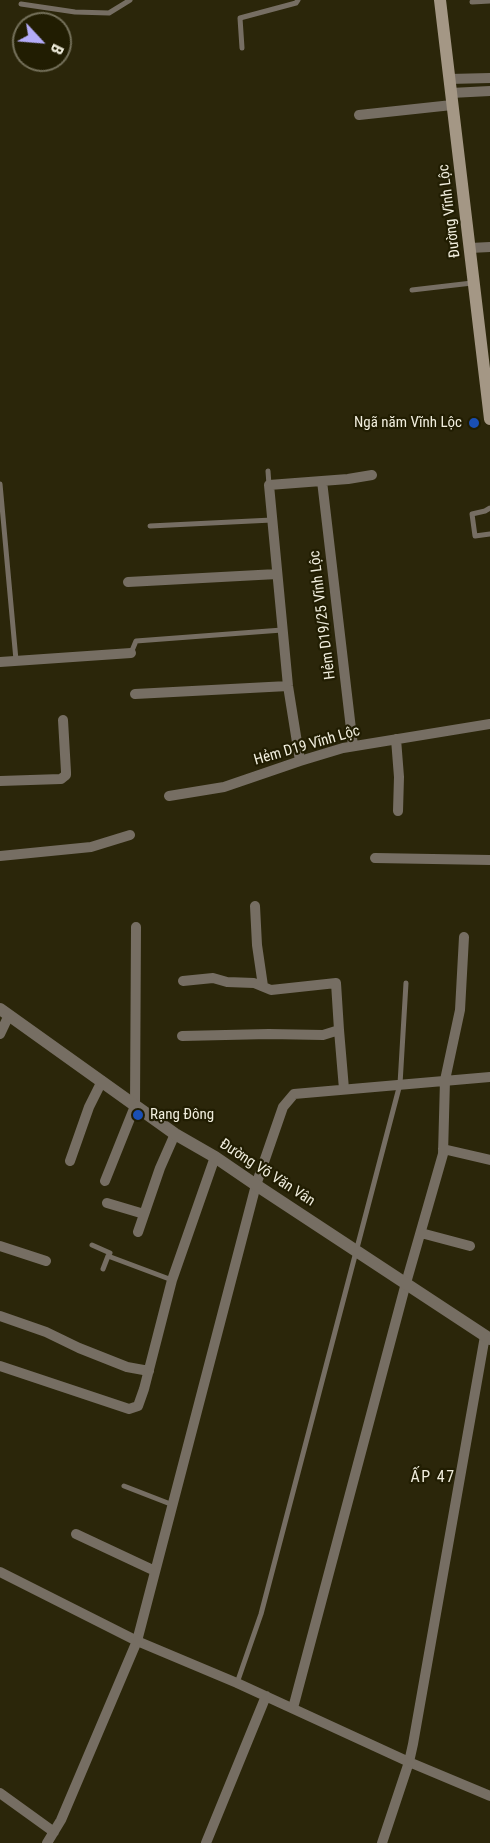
<!DOCTYPE html>
<html>
<head>
<meta charset="utf-8">
<style>
	body { margin:0 }
	#map { position:relative; width:490px; height:1843px; overflow:hidden; background:#2b260a; font-family:"Roboto Condensed",sans-serif }
	canvas { display:block }
	.north { position:absolute; left:12px; top:12px; width:60px; height:60px; box-sizing:border-box; background:#211d02; border:2px solid #74705a; border-radius:50%; rotate:116deg; font-size:16px; font-weight:700; line-height:24px; text-align:center; color:#f0eddd }
	.north::after { content:''; display:block; margin:auto; width:21px; height:27px; background:#b4acf9; clip-path:polygon(50% 0,100% 100%,50% 72%,0 100%) }
</style>
</head>
<body>
<div id="map">
<canvas width="490" height="1843"></canvas>
<div class="north">B</div>
</div>
<script>
const ctx = document.querySelector('canvas').getContext('2d');
ctx.lineJoin = 'round';
function strokePath(path, color, width, dash) { ctx.strokeStyle = color; ctx.lineWidth = width; ctx.lineCap = dash ? 'butt' : 'round'; ctx.setLineDash(dash || []); ctx.stroke(path); }
function label(font, color, halo, rows, align = 'center') {
  ctx.font = font + ' "Roboto Condensed",sans-serif'; ctx.lineWidth = 4.5; ctx.setLineDash([]); ctx.textBaseline = 'middle'; ctx.strokeStyle = halo; ctx.fillStyle = color; for (const [text, x, y, turn = 0] of rows) {
    ctx.save(); ctx.translate(x, y); ctx.rotate((+turn || 0) * Math.PI / 180); ctx.textAlign = isNaN(turn) ? turn : align; if (halo) ctx.strokeText(text, 0, 0); ctx.fillText(text, 0, 0); ctx.restore();
  }
}
strokePath(new Path2D(`
	M472,2l18,-1
	M21,4l54,8 34,1 21,-13
	M242,48l-2,-30 56,-15 2,-3
	M412,290l60,-7
	M268,471l1,14
	M0,484l16,176
	M490,508l-5,3 -13,3 3,22 15,-2
	M150,526l122,-6
	M131,653l5,-12 146,-11
	M92,1245l18,8 -2,3
	M103,1269l5,-13 64,24
	M124,1486l49,19
	M237,1683l24,-69 139,-530 6,-101`), '#766e63', 5);
strokePath(new Path2D(`
	M449,79l41,-1
	M451,93l39,-2
	M359,115l93,-10
	M470,248l20,-1
	M322,481l31,265
	M128,582l149,-8
	M0,662l131,-9
	M135,694l153,-8
	M396,739l3,38 -1,34
	M300,761l-12,-75 -19,-201 79,-6 24,-4
	M0,781l61,-2 5,-4v-3l-3,-52
	M169,796l55,-9 76,-26 43,-13 147,-24
	M0,856l91,-9 39,-12
	M375,858l115,2
	M255,906l2,39 6,41
	M183,981l30,-3 14,4 27,1 17,7 65,-7 3,47
	M0,1034l9,-19
	M182,1036l87,-2 54,1 16,-5 5,59
	M443,1149l47,11
	M70,1161l19,-54 13,-26
	M105,1181l30,-75 1,-179
	M107,1203l37,11
	M138,1232l22,-64 15,-34
	M421,1233l49,13
	M0,1246l46,15
	M0,1316l46,16 33,16 48,19 22,4
	M0,1366l129,43 9,-3 6,-17 28,-109 43,-123
	M76,1534l79,37
	M0,1572l137,69 100,42 172,79 81,34
	M293,1708l113,-425 37,-129 2,-74 15,-70 4,-73
	M0,1793l54,39
	M47,1843l14,-23 76,-179 119,-456 27,-78 11,-13 196,-17
	M206,1843l60,-147
	M382,1843l27,-81 4,-18 72,-408`), '#766e63', 10);
strokePath(new Path2D(`
	M0,1009l175,125 40,23 41,28 234,154`), '#766e63', 12);
strokePath(new Path2D(`
	M440,0l50,419`), '#a49785', 12);
for (const [x, y, r, color] of [
	[474,423,6,"#1a4fb4"],
	[138,1115,6,"#1a4fb4"]
]) { const dot = new Path2D(); dot.arc(x, y, r, 0, 2 * Math.PI); ctx.fillStyle = color; ctx.fill(dot); strokePath(dot, '#211d02', 2); }
label('15px', '#f0eddd', '#211d02', [
	["Đường Vĩnh Lộc",450,211,-97],
	["Hẻm D19/25 Vĩnh Lộc",323,615,-97],
	["Hẻm D19 Vĩnh Lộc",307,746,-16],
	["Đường Võ Văn Vân",267,1173,33]
]);
label('15px', '#f0eddd', '#211d02', [
	["Ngã năm Vĩnh Lộc",462,423],
	["Rạng Đông",150,1115,"left"]
], 'right');
ctx.letterSpacing = '1.5px';
label('16px', '#f0eddd', '#211d02', [
	["ẤP 47",433,1478]
]);
ctx.letterSpacing = '0px';
</script>
</body>
</html>
